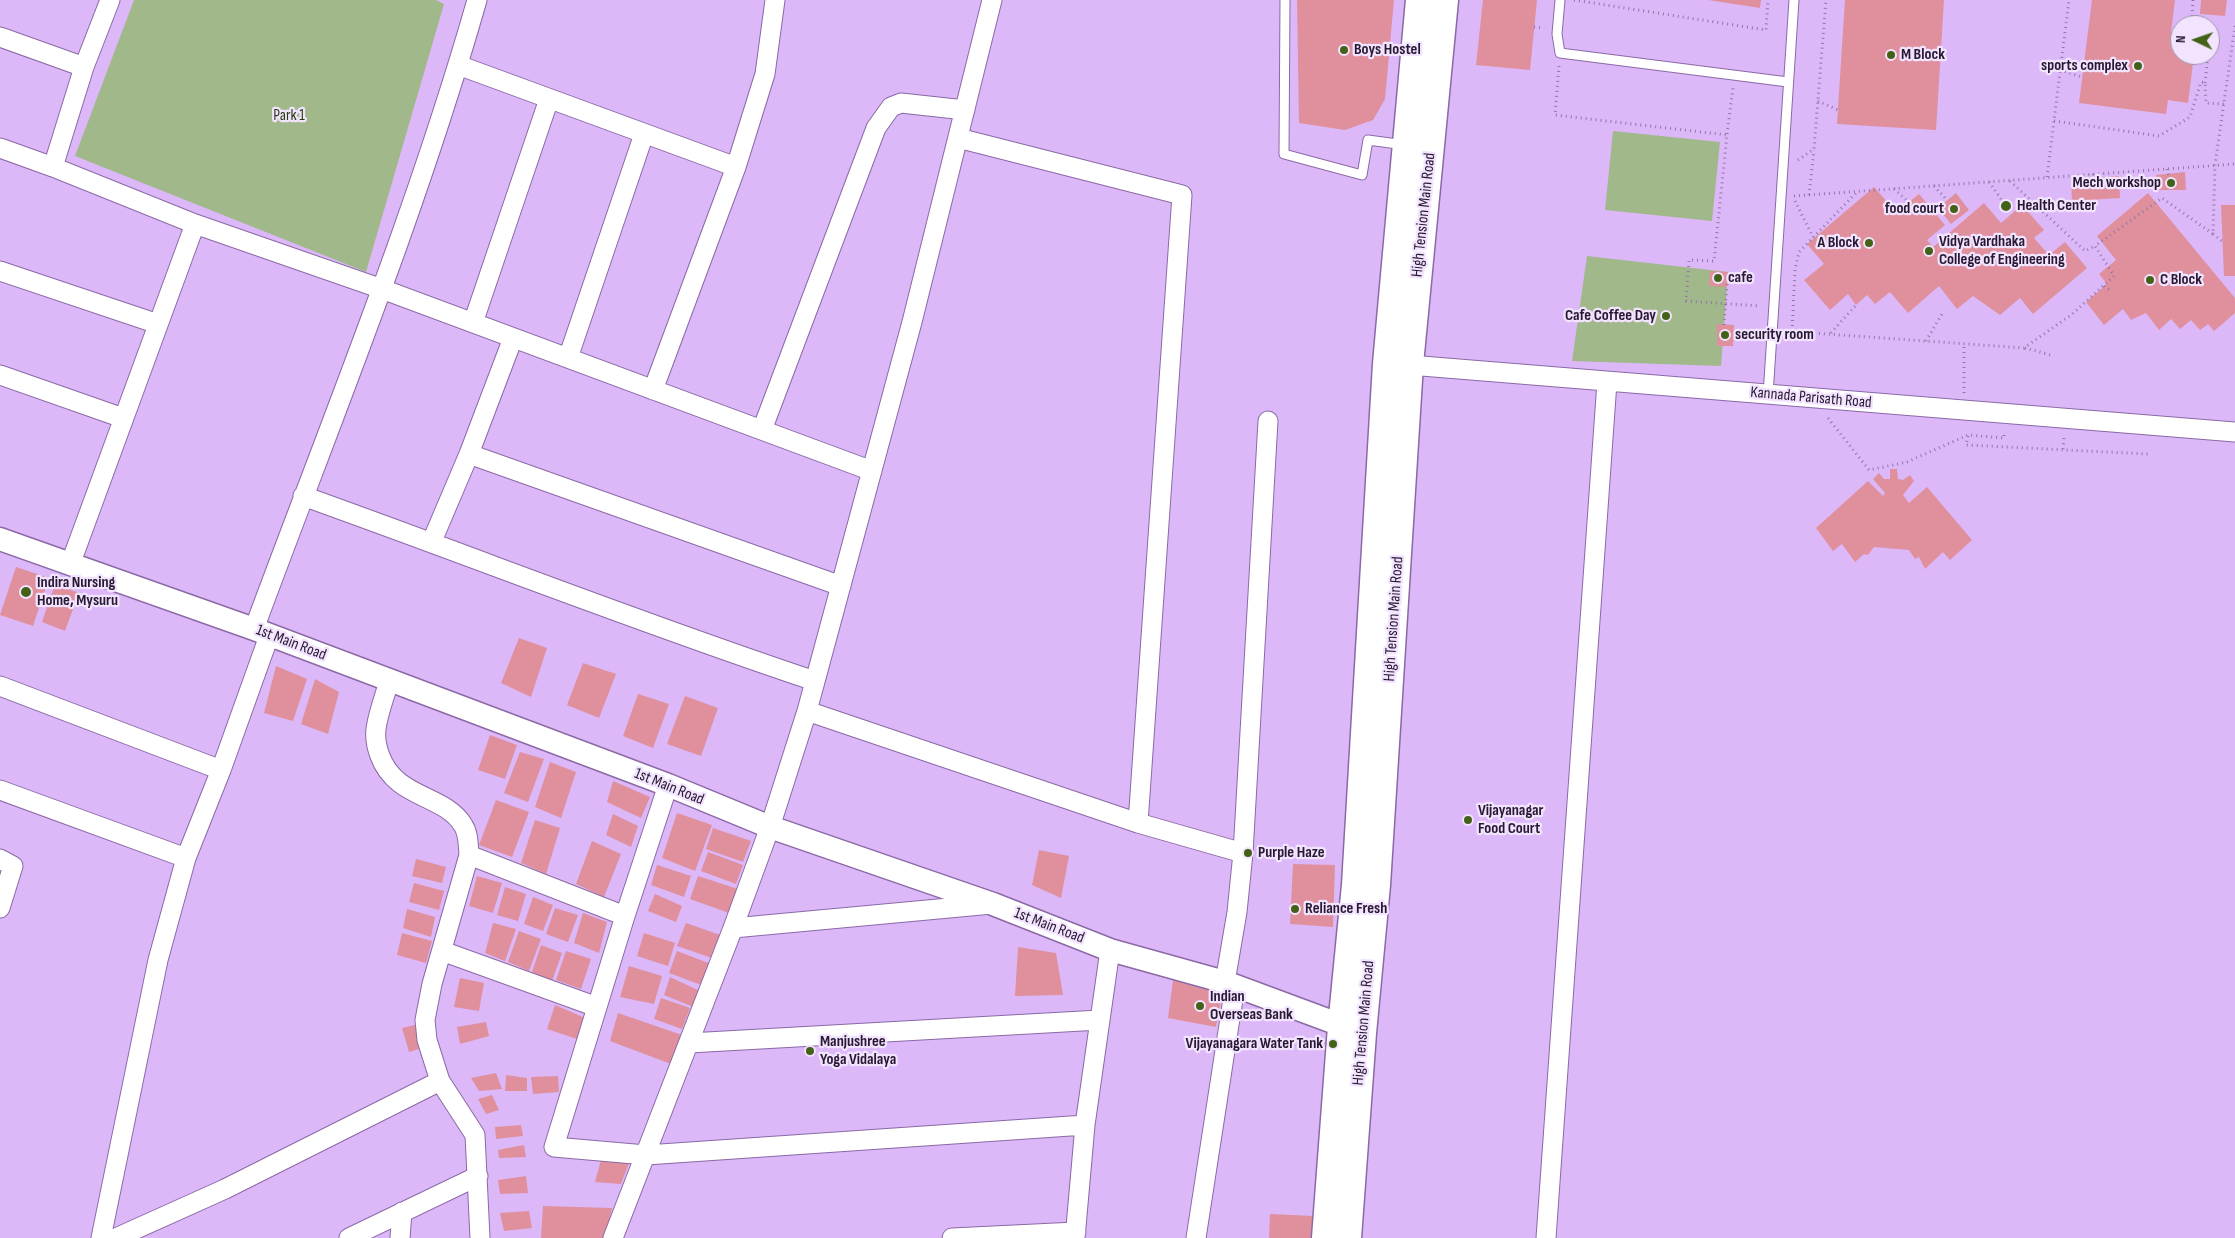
<!DOCTYPE html>
<html>
<head>
<meta charset="utf-8">
<style>
	body { margin:0 }
	#map { position:relative; width:2235px; height:1238px; overflow:hidden; background:#dcb8f9; font-family:"Sofia Sans Condensed",sans-serif }
	canvas { display:block }
	.north { position:absolute; left:2170px; top:15px; width:50px; height:50px; box-sizing:border-box; background:#f2e3fe; border:1px solid #a192ac; border-radius:50%; rotate:273deg; font-size:14px; font-weight:700; line-height:20px; text-align:center; color:#271931 }
	.north::after { content:''; display:block; margin:auto; width:18px; height:22px; background:#436217; clip-path:polygon(50% 0,100% 100%,50% 72%,0 100%) }
</style>
</head>
<body>
<div id="map">
<canvas width="2235" height="1238"></canvas>
<div class="north">N</div>
</div>
<script>
const ctx = document.querySelector('canvas').getContext('2d');
ctx.lineJoin = 'round';
function paint(path, color) { ctx.fillStyle = color; ctx.fill(path, 'evenodd'); }
function strokePath(path, color, width, dash) { ctx.strokeStyle = color; ctx.lineWidth = width; ctx.lineCap = dash ? 'butt' : 'round'; ctx.setLineDash(dash || []); ctx.stroke(path); }
function label(font, color, halo, rows, align = 'center') {
  ctx.font = font + ' "Sofia Sans Condensed",sans-serif'; ctx.lineWidth = 4.5; ctx.setLineDash([]); ctx.textBaseline = 'middle'; ctx.strokeStyle = halo; ctx.fillStyle = color; for (const [text, x, y, turn = 0] of rows) {
    ctx.save(); ctx.translate(x, y); ctx.rotate((+turn || 0) * Math.PI / 180); ctx.textAlign = isNaN(turn) ? turn : align; if (halo) ctx.strokeText(text, 0, 0); ctx.fillText(text, 0, 0); ctx.restore();
  }
}
paint(new Path2D(`
	M134,0h302l8,4 -78,268 -291,-116z
	M1613,131l107,11 -8,79 -107,-11z
	M1587,256l141,16 -7,94 -149,-5z`), '#a1b88a');
paint(new Path2D(`
	M1297,0h97l-9,99 -12,21 -28,10 -46,-7z
	M1483,0h54l-7,70 -54,-5z
	M1708,0h53l-1,8z
	M1845,0h99l-8,130 -99,-6z
	M2092,0h83l-4,32 9,1v22h14l-6,48 -20,-3 -2,14 -87,-11z
	M2201,0h26l-2,16 -25,-2z
	M2185,172l1,18h-30v-15z
	M2119,176l1,22 -48,3 -1,-21z
	M1874,187l22,25 23,-18 26,31 -18,15 6,7 51,-44 17,20 21,-18 22,25 -10,8 15,17 16,-13 22,26 -54,46 -13,-16 -20,17 -27,-19 -16,13 -18,-23 -31,27 -18,-21 -15,12 -8,-9 -11,10 -8,-11 -18,16 -26,-30 20,-16 -17,-20z
	M1956,193l13,17 -18,14 -13,-16z
	M2148,193l87,105v15l-21,18 -6,-7 -8,6 -9,-10 -11,9 -9,-10 -12,11 -13,-17 -15,7 -8,-11 -19,16 -18,-23 21,-18 -8,-10 17,-14 -19,-24z
	M2221,205h14v71h-11z
	M1710,271l18,1 -1,15 -18,-1z
	M1717,324l17,1 -1,21h-16z
	M1890,469h7l1,10 5,1 7,-5 4,6 -11,14 6,8 18,-16 45,53 -22,20 -7,-8 -18,17 -6,-12 -4,2 -6,-9 -35,-3 -6,8 -4,-1 -9,8 -13,-18 -9,7 -17,-23 52,-47 15,15 2,-3 -12,-14 6,-6 5,6h6z
	M16,567l33,11 -16,48 -33,-11z
	M55,584l24,9 -14,38 -23,-9z
	M519,638l28,10 -16,49 -30,-14z
	M583,663l33,11 -17,44 -32,-13z
	M276,666l31,13 -14,42 -29,-8z
	M315,679l24,13 -11,42 -27,-10z
	M638,694l31,10 -16,44 -30,-12z
	M685,696l33,12 -17,48 -34,-12z
	M490,735l27,10 -12,34 -27,-9z
	M520,752l24,7 -16,43 -24,-9z
	M550,762l26,10 -15,46 -26,-11z
	M613,781l37,16 -9,21 -34,-16z
	M496,800l33,12 -17,45 -33,-12z
	M677,813l35,12 -17,46 -33,-13z
	M613,814l25,12 -7,21 -25,-12z
	M535,820l25,8 -14,46 -25,-11z
	M713,828l38,13 -8,21 -37,-13z
	M592,841l29,13 -17,43 -28,-13z
	M1039,850l30,6 -8,42 -29,-13z
	M708,852l35,13 -7,19 -35,-13z
	M416,859l30,8 -4,16 -30,-7z
	M1293,864l42,1 -2,62 -43,-3z
	M657,865l34,11 -7,21 -33,-12z
	M477,876l25,7 -9,30 -24,-7z
	M698,876l40,13 -9,24 -39,-14z
	M414,883l30,8 -5,19 -30,-8z
	M505,887l21,7 -8,27 -21,-6z
	M655,894l27,12 -6,16 -28,-11z
	M533,897l20,8 -10,26 -19,-7z
	M555,908l23,7 -10,27 -22,-8z
	M407,909l28,8 -4,20 -28,-9z
	M583,913l24,9 -8,31 -25,-10z
	M493,923l23,6 -11,32 -20,-8z
	M686,923l37,13 -8,23 -38,-13z
	M519,931l22,8 -12,32 -21,-9z
	M402,933l30,8 -6,22 -29,-8z
	M644,933l31,10 -7,23 -31,-10z
	M541,945l21,8 -10,28 -20,-9z
	M1018,947l38,6 7,42 -48,1z
	M566,951l25,8 -10,30 -25,-9z
	M677,951l34,13 -7,22 -35,-13z
	M629,966l33,10 -8,28 -34,-7z
	M670,977l32,15 -6,16 -32,-13z
	M460,978l24,5 -5,28 -25,-4z
	M1173,980l49,14 -6,33 -48,-9z
	M661,998l29,10 -8,21 -28,-10z
	M555,1005l30,13 -8,21 -30,-10z
	M618,1013l64,22 -11,29 -61,-23z
	M486,1022l3,14 -29,8 -3,-17z
	M415,1025l7,23 -13,4 -7,-24z
	M496,1073l6,16 -23,2 -8,-13z
	M506,1075l21,3v13h-22z
	M558,1076l1,16 -26,2 -2,-17z
	M492,1095l7,15 -13,4 -8,-15z
	M521,1125l2,11 -27,3 -1,-12z
	M524,1145l2,12 -27,1 -1,-8z
	M601,1160l28,3 -8,21 -26,-2z
	M526,1176l2,17 -28,1 -2,-14z
	M543,1206l69,2 -7,30h-64z
	M529,1211l3,17 -28,3 -4,-18z
	M1270,1214l43,2 -1,22h-43z`), '#df909c');
const service = new Path2D(`
	M1285,0l-1,154 78,21 6,-35 37,5
	M1560,0l-3,34 3,19 228,29
	M1768,395l26,-395`);
const minor = new Path2D(`
	M0,37l84,30
	M458,65l278,102
	M958,138l224,57 -44,628
	M0,148l53,19 142,57 187,65 490,182
	M53,167l31,-100 26,-67
	M0,271l158,53
	M473,323l76,-224
	M568,358l76,-224
	M1397,364l838,68
	M0,375l123,43
	M653,390l83,-223 29,-93 10,-74
	M762,430l114,-302 15,-21 10,-4 64,7
	M469,454l372,132
	M303,496c171,61 340,128 512,185
	M432,541l37,-87 44,-116
	M70,565l125,-341
	M254,629c77,-208 162,-415 223,-629
	M389,681c-4,15 -11,32 -13,48 -1,8 1,19 4,27 16,43 64,38 83,69 6,9 5,21 6,30l-37,129 -7,36 2,20 13,41 35,54 5,103
	M0,686l221,84
	M807,711l331,112 105,30
	M668,785l-43,131 -71,231 92,8 439,-30
	M0,790l186,68
	M469,855l156,61
	M0,859l13,7 -13,42
	M733,928l259,-24
	M442,951l155,56
	M1225,982l12,-70 6,-59 25,-432
	M689,1043l411,-23
	M101,1238l57,-278 28,-102 35,-88 48,-134
	M116,1238l109,-49 215,-108
	M349,1238l129,-62
	M400,1238l2,-26
	M613,1238l120,-310 37,-101 37,-116 105,-389 80,-322
	M952,1238l124,-6
	M1075,1238l10,-113 25,-175
	M1196,1238l39,-252
	M1546,1238l61,-856`);
const tertiary = new Path2D(`
	M0,539l254,90 414,156 102,42 223,77 117,46 115,32 132,49`);
const secondary = new Path2D(`
	M1325,1238l16,-211 14,-142 31,-521 33,-364
	M1348,1238l15,-205 14,-148 33,-521 35,-364`);
strokePath(service, '#8b69a5', 11);
strokePath(minor, '#8b69a5', 21);
strokePath(tertiary, '#8b69a5', 25);
strokePath(secondary, '#8b69a5', 29);
strokePath(new Path2D(`
	M1574,0l192,30 2,-30
	M2193,0l-1,17 20,6 -2,16
	M1534,27l10,1
	M1559,66l-4,49 172,20 -13,126 -25,-1 -3,41 74,5
	M2060,70l22,7
	M2205,83l3,-28
	M1818,101l20,9
	M2054,121l105,15 31,-19 11,-35 4,1 1,20 18,1
	M1727,134l6,-46
	M1798,160l16,-11 12,-149
	M2167,169l3,13
	M2093,174l2,14
	M2047,177l22,-177
	M2010,181l75,70 10,-5
	M1989,182l17,24
	M1934,186l13,14
	M1894,189l15,13
	M1809,195l5,-45
	M1794,196l441,-32
	M1795,201l18,36
	M2213,234l9,7
	M2104,286l8,6
	M1724,325l3,-41
	M1784,331l240,17 47,-33 43,-39 -19,-30 67,-48 51,36 2,-69 20,-139
	M1792,331l3,-61 4,-18 59,-61
	M1831,333l25,-28
	M1926,341l16,-27
	M2025,348l29,8
	M1964,393v-50
	M1828,418l41,52 38,-8 61,-27 36,3v-7
	M1968,436l-2,9 182,9
	M2063,449l1,-12`), '#9177a7', 3, [1, 4]);
strokePath(service, '#fff', 9);
strokePath(minor, '#fff', 19);
strokePath(tertiary, '#fff', 22);
strokePath(secondary, '#fff', 26);
for (const [x, y, r, color] of [
	[1344,50,5,"#436217"],
	[1891,55,5,"#436217"],
	[2138,66,5,"#436217"],
	[2171,183,5,"#436217"],
	[2006,206,6,"#436217"],
	[1954,209,5,"#436217"],
	[1869,243,5,"#436217"],
	[1929,251,5,"#436217"],
	[1718,278,5,"#436217"],
	[2150,280,5,"#436217"],
	[1666,316,5,"#436217"],
	[1725,335,5,"#436217"],
	[26,592,6,"#436217"],
	[1468,820,5,"#436217"],
	[1248,853,5,"#436217"],
	[1295,909,5,"#436217"],
	[1200,1006,5,"#436217"],
	[1333,1044,5,"#436217"],
	[810,1051,5,"#436217"]
]) { const dot = new Path2D(); dot.arc(x, y, r, 0, 2 * Math.PI); ctx.fillStyle = color; ctx.fill(dot); strokePath(dot, '#f2e3fe', 2); }
label('bold 16px', '#271931', '#f2e3fe', [
	["Boys Hostel",1354,50],
	["M Block",1901,55],
	["sports complex",2128,66,"right"],
	["Mech workshop",2161,183,"right"],
	["Health Center",2017,206],
	["food court",1944,209,"right"],
	["Vidya Vardhaka",1939,242],
	["College of Engineering",1939,260],
	["A Block",1859,243,"right"],
	["cafe",1728,278],
	["C Block",2160,280],
	["Cafe Coffee Day",1656,316,"right"],
	["security room",1735,335],
	["Indira Nursing",37,583],
	["Home, Mysuru",37,601],
	["Vijayanagar",1478,811],
	["Food Court",1478,829],
	["Purple Haze",1258,853],
	["Reliance Fresh",1305,909],
	["Indian",1210,997],
	["Overseas Bank",1210,1015],
	["Manjushree",820,1042],
	["Yoga Vidalaya",820,1060],
	["Vijayanagara Water Tank",1323,1044,"right"]
], 'left');
label('16px', '#293d0e', '#f2e3fe', [
	["Park 1",289,116]
]);
label('16px', '#271931', '#f2e3fe', [
	["High Tension Main Road",1424,215,-84],
	["Kannada Parisath Road",1811,398,5],
	["High Tension Main Road",1394,619,-86],
	["1st Main Road",291,643,21],
	["1st Main Road",669,787,22],
	["1st Main Road",1049,926,21],
	["High Tension Main Road",1364,1023,-85]
]);
</script>
</body>
</html>
